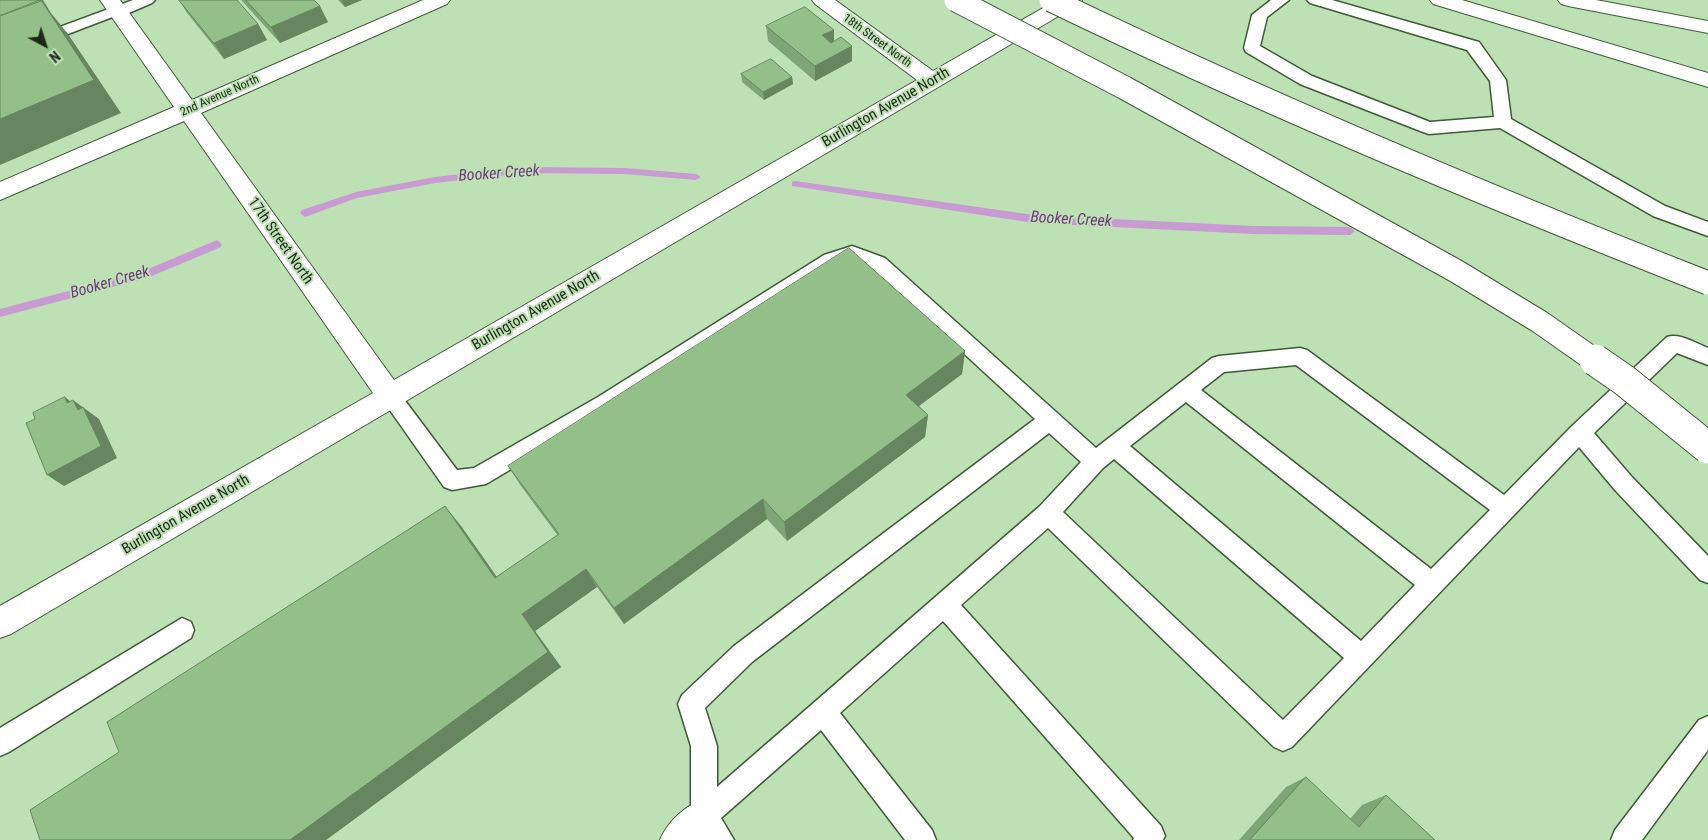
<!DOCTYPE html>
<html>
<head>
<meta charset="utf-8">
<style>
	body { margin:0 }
	#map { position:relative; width:1708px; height:840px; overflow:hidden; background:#bee0b5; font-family:"Roboto Condensed",sans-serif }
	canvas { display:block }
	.north { position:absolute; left:20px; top:20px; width:50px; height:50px; -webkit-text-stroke:4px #bee0b5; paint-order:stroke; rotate:140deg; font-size:14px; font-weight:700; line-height:20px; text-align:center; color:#1d2a1a }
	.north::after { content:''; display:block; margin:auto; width:18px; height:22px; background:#1d2a1a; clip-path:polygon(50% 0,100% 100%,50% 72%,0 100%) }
</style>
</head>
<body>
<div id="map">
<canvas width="1708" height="840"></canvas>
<div class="north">N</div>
</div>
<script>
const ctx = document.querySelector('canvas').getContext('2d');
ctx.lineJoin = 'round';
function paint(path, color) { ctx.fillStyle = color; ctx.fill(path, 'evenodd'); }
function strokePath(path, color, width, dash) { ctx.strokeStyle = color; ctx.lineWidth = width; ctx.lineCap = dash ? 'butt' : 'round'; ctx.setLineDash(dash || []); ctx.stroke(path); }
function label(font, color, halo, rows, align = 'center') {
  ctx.font = font + ' "Roboto Condensed",sans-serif'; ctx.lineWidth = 4; ctx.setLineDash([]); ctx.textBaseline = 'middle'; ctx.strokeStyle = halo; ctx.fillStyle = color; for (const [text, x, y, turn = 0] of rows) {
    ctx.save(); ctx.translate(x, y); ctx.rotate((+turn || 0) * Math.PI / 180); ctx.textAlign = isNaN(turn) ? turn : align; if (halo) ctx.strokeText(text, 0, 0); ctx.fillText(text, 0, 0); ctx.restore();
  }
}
paint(new Path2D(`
	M524,167l101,1 71,6 5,3 -5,3 -71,-6 -101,-1 -89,10 -78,15 -52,19 -5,-4 2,-3 54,-18 79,-15z
	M795,181l239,34 219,11 97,1 5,4 -5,4 -97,-1 -219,-11 -242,-37v-4z
	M217,240l5,4 -1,3 -74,31 -147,39v-8l141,-37z`), '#c89bd2');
const service = new Path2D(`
	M133,0h22l-3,3 -28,12 -9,1 -115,44v-11z
	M1271,0h18l-22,17 -7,29 52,30 118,46 64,-5 -4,-36 -23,-31 -157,-47 -3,-3h25l147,42 27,38 5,39 154,87 43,16v14l-55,-20 -153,-88 -71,6 -6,-2 -123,-48 -54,-32 -2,-4 8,-33z
	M852,246l33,12 211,190 116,-90 7,-2 81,-8 7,2 197,145 68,-69 95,-89c13,-4 28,6 41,11v17l-31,-12 -83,80 37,43 77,80v27l-8,-3 -85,-90 -36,-43 -287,300 -9,4 -9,-4 -226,-219 -87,77 200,221 4,10 -2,4h-30l1,-2 -191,-217 -103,92 92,117 4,10h-31l-84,-110 -100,88 13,22h-30l-13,-24v-70l-13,-42 4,-9 52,-49 301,-227 -164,-151 -19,-8 -14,5 -226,144 -126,75 -34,6 -8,-3 -64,-91 3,-6 7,-3 7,3 60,80 17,-2 124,-71 226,-142zM1296,365l194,145 -59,59 -230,-179 23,-18zM1186,402l229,183 -54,56 -231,-195zM1049,433l32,29 -41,44 -323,281v-41l-12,-38 47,-46zM1114,459l230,199 -61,62 -220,-208 40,-44z
	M182,618l9,4 3,8 -3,8 -182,114 -9,4v-28z
	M1708,716v34l-66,90h-31l4,-10 84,-110z`);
const minor = new Path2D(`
	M100,0h20l72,100 231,-100h27l-3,4 -246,109 193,267 523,-300 -102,-76 -3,-4h23l98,71 124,-71h25l-3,4 -1068,630 -11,4v-32l373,-213 -189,-272 -184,79v-18l174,-75z
	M704,799l12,5 5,12 -5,12 -12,12h-44c8,-19 25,-34 44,-41z`);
const motorway = new Path2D(`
	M1430,0h32l246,73v14l-275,-83z
	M1558,0h38l112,21v12l-140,-27 -7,-2z`);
strokePath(service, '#3d5b36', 3);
strokePath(minor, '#3d5b36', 2);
strokePath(motorway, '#3d5b36', 2);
paint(service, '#fff');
paint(minor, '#fff');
paint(motorway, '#fff');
const motorwayBridgeFar1 = new Path2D(`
	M956,0l169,88 331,183 84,51 57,40
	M1051,0c215,104 435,196 657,283`);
const motorwayBridge = new Path2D(`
	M1595,360l29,20 84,68`);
strokePath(motorwayBridgeFar1, '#3d5b36', 25, []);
strokePath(motorwayBridge, '#3d5b36', 33, []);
strokePath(motorwayBridgeFar1, '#fff', 23);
strokePath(motorwayBridge, '#fff', 31);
paint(new Path2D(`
	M179,0l79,24 9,16 -43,19 -37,-46z
	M241,0h73l14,22 -48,21z
	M338,0h24l-17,7z
	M766,26l68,4v11l18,5v15l-37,20 -47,-40z
	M741,74l51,3 1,7 -29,16 -22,-18z
	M965,351l-3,23 -43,32 9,9 -3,22 -138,104 -20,-22 -143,105 -27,-37 -62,44 26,36 -235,173h-286l79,-88 342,-226 36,51 61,-41 -37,-50 -13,-20z
	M1306,777l44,42 12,-14 24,-10 49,45h-196l47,-53z`), '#7ea575');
paint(new Path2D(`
	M40,0h3l8,13 17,21 53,79 -121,52v-46z
	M341,0h21l-17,7z
	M320,6l8,16 -48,21 -9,-16z
	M258,24l9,16 -43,19 -10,-16z
	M834,30v15l-12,-10z
	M852,46v15l-37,20v-15z
	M792,77l1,7 -29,16 -1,-8z
	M965,351l-3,23 -58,43 2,-22z
	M65,397l11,9 -3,-6 26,19 18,39 -53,28 -17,-11 20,-72z
	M928,415l-3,22 -138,104 -3,-19z
	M763,499l4,20 -143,105 -10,-16z
	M445,506l16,20 49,70 -15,-18z
	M586,569l11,18 -62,44 26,36 -235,173h-36l232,-226z`), '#67865f');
const building = new Path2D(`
	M0,0h40l1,1 -41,15z
	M41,0l53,80 -94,39v-103z
	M179,0h58l21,24 -44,19z
	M246,0h68l6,6 -49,21z
	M805,7l29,23 -12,5 9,8 10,-6 11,9 -37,20 -49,-40z
	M771,59l21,18 -29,15 -22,-18z
	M849,248l116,103 -59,44 22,20 -144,107 -21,-23 -149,109 -28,-39 -64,45 26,38 -258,188h-250l-10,-30 89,-58 -12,-30 338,-216 50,72 64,-44 -51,-68z
	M65,397l2,6 6,-3 5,10 5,-3 18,39 -54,29 -21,-52 9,-4 -2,-6z
	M1306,777l53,50 27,-32 49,45h-185z`);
paint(building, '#93c088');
strokePath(building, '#67865f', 1);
label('12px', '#1d2a1a', '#bee0b5', [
	["18th Street North",877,41,36],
	["2nd Avenue North",220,96,-24]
]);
label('15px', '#1d2a1a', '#bee0b5', [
	["Burlington Avenue North",886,108,-30],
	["17th Street North",280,241,55],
	["Burlington Avenue North",536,311,-30],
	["Burlington Avenue North",186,515,-30]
]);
label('italic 16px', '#6f397c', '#bee0b5', [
	["Booker Creek",499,174,-4],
	["Booker Creek",1071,220,3],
	["Booker Creek",110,283,-16]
]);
</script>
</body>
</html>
